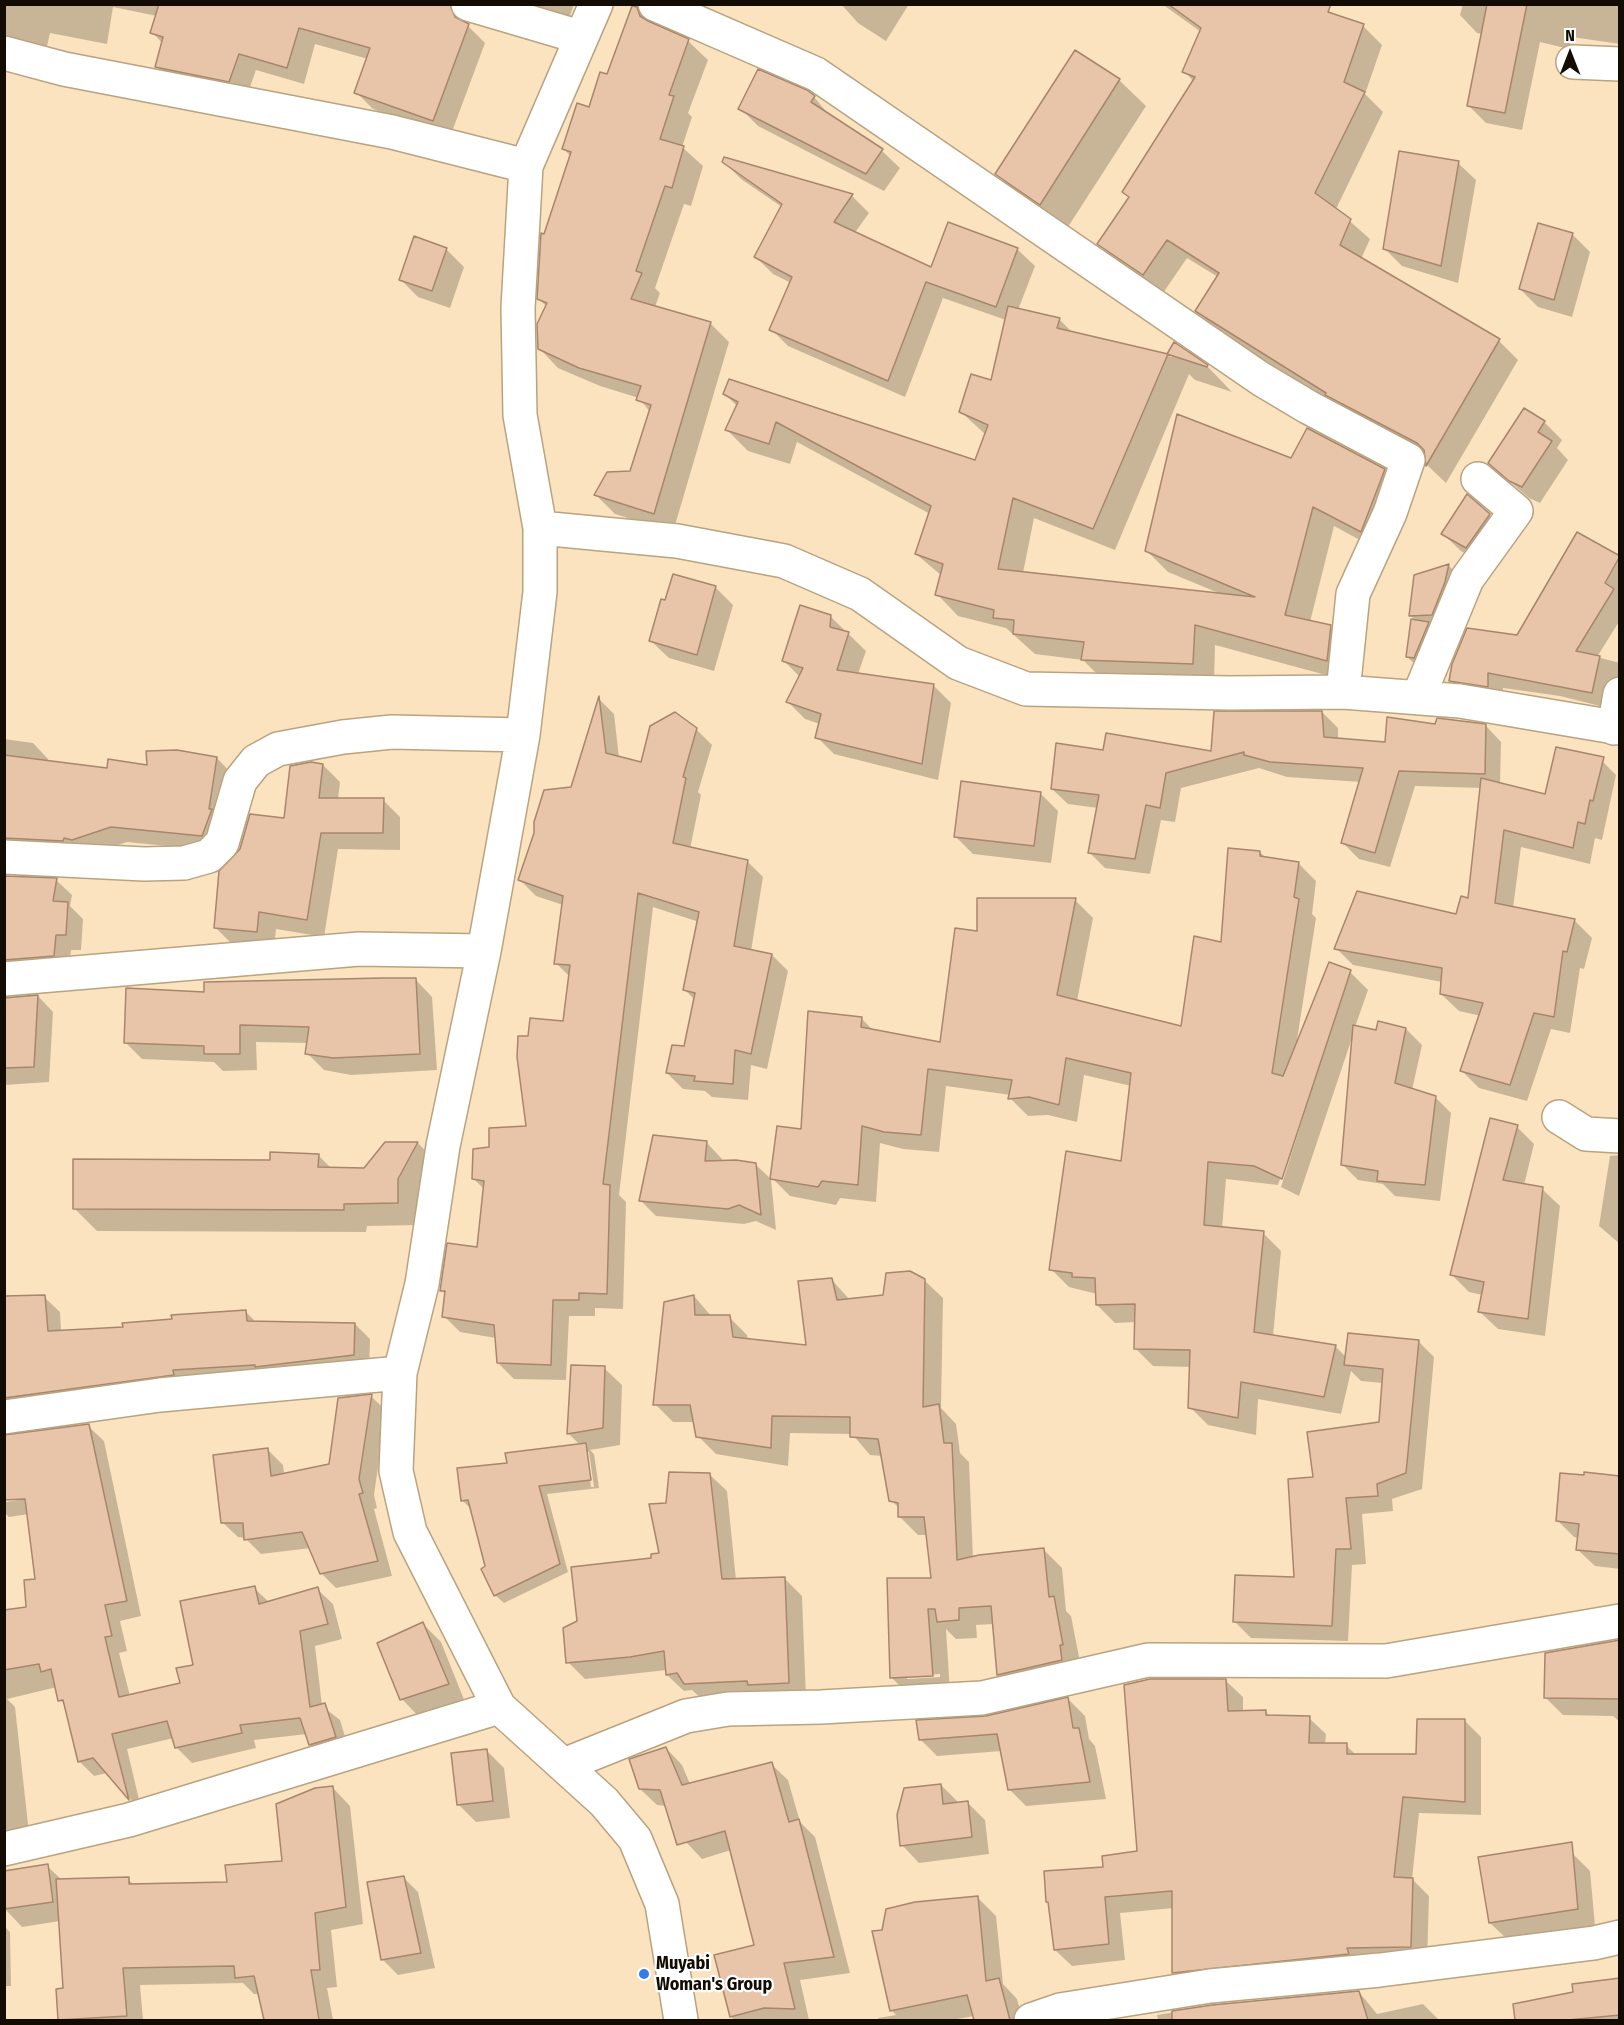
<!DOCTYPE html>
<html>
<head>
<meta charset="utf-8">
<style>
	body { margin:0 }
	#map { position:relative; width:1624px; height:2025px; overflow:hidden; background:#fbe3bf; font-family:"Fira Sans Condensed",sans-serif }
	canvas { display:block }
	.frame { position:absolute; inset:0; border:6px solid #130c02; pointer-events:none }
	.north { position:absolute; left:1540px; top:24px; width:60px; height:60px; -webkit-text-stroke:4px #fff; paint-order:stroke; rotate:0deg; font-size:16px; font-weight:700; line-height:24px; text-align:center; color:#130c02 }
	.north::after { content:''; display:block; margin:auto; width:21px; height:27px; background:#130c02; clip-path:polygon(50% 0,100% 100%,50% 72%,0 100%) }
</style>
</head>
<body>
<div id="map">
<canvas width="1624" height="2025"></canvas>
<div class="frame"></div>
<div class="north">N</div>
</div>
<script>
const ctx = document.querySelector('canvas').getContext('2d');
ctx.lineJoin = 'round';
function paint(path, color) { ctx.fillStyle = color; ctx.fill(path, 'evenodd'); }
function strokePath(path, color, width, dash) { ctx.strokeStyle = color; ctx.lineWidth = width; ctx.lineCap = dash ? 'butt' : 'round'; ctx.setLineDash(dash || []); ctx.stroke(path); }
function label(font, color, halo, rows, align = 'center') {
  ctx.font = font + ' "Fira Sans Condensed",sans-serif'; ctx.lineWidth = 4.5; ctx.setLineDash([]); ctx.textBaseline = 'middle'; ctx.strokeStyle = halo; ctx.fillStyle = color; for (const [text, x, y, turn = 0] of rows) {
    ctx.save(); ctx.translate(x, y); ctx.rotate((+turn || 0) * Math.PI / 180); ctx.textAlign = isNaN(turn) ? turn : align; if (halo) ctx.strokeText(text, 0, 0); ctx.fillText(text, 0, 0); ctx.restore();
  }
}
paint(new Path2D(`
	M4,4h240l224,22 17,17 -35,94 -77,-28 -17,-17 12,-33 -53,-15 -11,40 -48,-14 -10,28 -72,-14 -17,-17 6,-23 -11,-12 5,-16 -44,-9 -6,37 -57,-11 -5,22 -41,-10z
	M519,4h55l-7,20z
	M634,4h38l-15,11 -2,11 33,15 20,19 -20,53 4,4 -10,30 21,19 -12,40 -7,-2 -29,84 5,5 -5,14 55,16 19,19 -56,190 -58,-18 -19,-19 35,-22 19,-61 -11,-14 -39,-12 -42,-18 -19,-20 8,-41 -8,-8 6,-63 26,-79 -7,-8 44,-73z
	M841,4h68l-23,37 -28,-18z
	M1162,4h159l14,12 28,10 19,19 -17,49 18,18 -47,97 34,30 -9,20 138,82 19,19 -72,123 -19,-18 -1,-9 -80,-42 -7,-7 -123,-77 -20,-20 22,-33 -31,-19 -24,35 -45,-30 -19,-19 31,-46 64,-116 -10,-11 17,-39z
	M1463,4h157v40l-48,-7 -3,12 -29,-7 -18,88 -36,-7 -18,-18 14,-71 -5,-1 -17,-18z
	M1119,80l27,26 -80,124 -43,-30 -26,-26z
	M814,97l16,19 52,35 18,17 -16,23 -126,-65 -18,-18z
	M723,161l129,35 17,17 -15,21 78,35 85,-20 18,17 -17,44 41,9 15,15 98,23 -3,-4 38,13 25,26 -37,-12 -6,-6 -74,176 -81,-32 -11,55 198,21 -53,-22 -22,-22 146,-91 92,11 21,22 -23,60 -48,-26 -24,96 20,5 21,21 -3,33 -133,-36 -1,39 -110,-3 -21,-21 -48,-6 -29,-26 -48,-12 -21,-22 5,-18 -26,-22 14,-40 -133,-72 -7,22 -42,-13 -21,-21 10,-24 -12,-12 250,68 11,-27 -25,-23 31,-30 14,-62 -63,-22 -38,99 -117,-51 -17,-17 20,-46 -18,-9 -17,-17 26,-50 -41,-28z
	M1458,163l18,17 -18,103 -56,-17 -17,-17z
	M1539,225l34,10 17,17 -18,65 -34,-10 -18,-18z
	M446,249l18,18 -14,41 -32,-11 -18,-18z
	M1544,422l18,18 -5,8 11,12 -28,43 -11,-5 -40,-35z
	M1489,515l18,17 -23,33 -23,-14 -18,-17z
	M1578,535l42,23v62l-23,37 23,6v39l-4,8 -56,-14 -57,-8v13l-37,-5 -15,-15 67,-44z
	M1449,566l8,8 -17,49h-12l9,9 -21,33 -9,-8 10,-35 -7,-7z
	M715,587l18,18 -19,66 -45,-13 -18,-17z
	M830,616l36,35 -8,23 76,12 17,17 -13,77 -104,-26 -17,-17 3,-13 -15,-5 -17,-17 12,-25 -16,-16z
	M599,699l15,15 5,44 23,6 54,-35 16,16 -14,47 3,3 -11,54 57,12 16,16 -12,74 21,4 16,16 -21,98 -16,-4 -3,35 -36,-3 -7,-6 -22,-2 -16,-16 18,-26 10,-47 -10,-10 14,-68 -46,-15 -34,288 7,7 -3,107 -28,-1v8h-26l-3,64 -52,-1 -16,-16 -2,-25 -36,-6 -16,-16 2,-21 -5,-5 38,-42 6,-58 -12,-12 18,-29 37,-21 2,-90 34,-15 6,-46 -14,-14 7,-58 -27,-9 -16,-16 52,-92z
	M1322,712l16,16v12l48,4 51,-18h49l15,16 -1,42 46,11 53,-37 17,17 -14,65 -7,-2 -5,26 -69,-17 -8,61 62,13 17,17 -8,31 -4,-1 -10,65 -19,-4 -24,72 -48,-13 -17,-17 19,-55 -22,-5 -18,-17 1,-12 -89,-17 -17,-17 121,-33 12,-15 13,-112 -67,-2 -25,81 -31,-8 -16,-16 18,-61 -74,-5 -28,-9 -78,20 -6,34 -14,-2 -11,54 -45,-6 -15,-15 8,-45 -30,-4 -16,-15 53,-37 107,1z
	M4,739l29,4 15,16v3l60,8 109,-12 15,16 -14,77 -91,-9 -39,13 -84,7z
	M323,765l17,17 -2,17 45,1 17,17v33l-62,-1 -14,88 -48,-8 -2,20 -41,-4 -17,-17z
	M1040,793l18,18 -7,52 -78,-9 -18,-18z
	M1260,852l6,6 32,5 18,18 -4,33 4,4 -19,122 53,-68 18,18 -13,37 22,5 29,-3 16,16 -10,45 23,7 16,16 -11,88 -45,-5 -12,-12 -25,-4 -16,-16 11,-129 -54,161 -18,-9 66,-208 -69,206 -52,-6 -4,50 41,4 18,18 -8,85 62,10 11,11 72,-16 16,16 -12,132 -30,10 1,12 -31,3 4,50 -14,1 -4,76 -97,-3 -16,-16 61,-43 19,-101 65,-55 3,-40 -22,-2 -10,-10 -10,43 -83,-15 -2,36 -48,-10 -18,-18 1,-40 -38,-1 -18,-18 1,-26 -21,1 -18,-18v-11l-28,-7 -18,-18 71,-106 9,-77 -47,-11 -7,47 -29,-7 -20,1 -18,-18 1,-3 -65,-9 -7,66 -36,-3 -23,-6 -4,59 -36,-4 -4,7 -46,-9 -18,-18 31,-47 58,-113 13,13 67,13 38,-111 96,-33 18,18 -16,83 105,27 40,-84z
	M4,877l52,3 16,15 -2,11 13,13 -2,31h-10l-2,21 -65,13z
	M415,979l17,18 5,73 -86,5 -27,-5 -17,-17 1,-10 -52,-1 1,28 -34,1 -9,-9 -72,-3 -17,-17z
	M38,996l15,16 -4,70 -45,3v-88z
	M1517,1127l17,17 -10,41 18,4 18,17 -15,130 -47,-7 -18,-17 3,-17 -14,-3 -17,-17z
	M385,1143h33l22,23 -20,59 -53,1 -1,6 -269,-1 -23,-23 197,-46 47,-7 14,14 32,1z
	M707,1143l15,16v3l34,3 15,14 5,51 -20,-9 -12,3 -88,-8 -16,-16z
	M1620,1155v89l-21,-18 11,-70z
	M831,1279l19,21 34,-3 40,-17 19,18 -2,110 15,16 4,29 9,9 4,96 71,-8 18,18 4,43 5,5 9,46 -64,31 -18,-18 -4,-51 -18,1 1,13 -21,1 -10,-10 4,64 -40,3 -18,-18 41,-99 -5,-44h-10l-18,-18v-8l-9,-9 -9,-44 -12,-1 -18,-21 -62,-1 -2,33 -72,-12 -18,-18 -3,-14h-22l-18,-18 39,-108 18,21h17l18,18 1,6 60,6zM940,1674v3l-33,2v-3z
	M44,1297l16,15 1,19 63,-3 121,-17 11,11 99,2 15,15 -1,31 -365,52v-124z
	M604,1368l18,17 -2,60 -30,5 4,4 5,34 -52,6 21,78 -64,31 -9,-8 -24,-86 -9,-9 46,-36 73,-18 -13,-13zM586,1452h3l5,35h-3z
	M371,1396l15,15 -12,84 3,13 -3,1 18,67 -56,12 -15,-15 -10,-25 -50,6 -16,-16 -7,-1 -16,-15 46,-72 15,15 1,9 46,-9z
	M88,1426l16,15 37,175 -21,5 7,30 -8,2 11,43 52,-12 72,-96 15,14 48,-13 16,15 9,35 -27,7 7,60 18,14 10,33 -24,7 -16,-15 -3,-11 -53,6 2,8 -64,15 -16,-16 -2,-9 -47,11 15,63 -35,-39 -13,3 -15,-15 -13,-55 -6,-6 -3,-13 -50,12 8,8 15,135 -26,12v-242l24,-4 9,-27 11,-70 -39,6 -5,-5v-75zM50,1495l-44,7v-4z
	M710,1475l17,16 9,89 49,-1 17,17 4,103 -103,1 -11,-10 -8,1 -17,-16v-5l-82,9 -17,-17 11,-40 82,-68 6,-49z
	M1620,1478v91l-25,-3 -17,-16 1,-12 -5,-1 -16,-16z
	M423,1624l18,18 24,60 -46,15 -17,-18z
	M1620,1658v64l-7,-6 -50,-1 -17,-17z
	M1226,1681l17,16v15l22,-1 5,5 39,2 17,16 -1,11h21l11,11h61l47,-35 16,16v78l-62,-2 -7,66 17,17 -2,67 -237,26 -16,-17v-64l-54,5 5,47 -53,6 -17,-16 49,-82 34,-16z
	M1068,1699l17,17 4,23 6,7 11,53 -80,7 -17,-17 -7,-38 -65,5 -17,-17 66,-21z
	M666,1748l16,17 8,19 81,-20 17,16 12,42 15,15 35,136 -50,7 9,40h-76l-17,-64 40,-10 -25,-96 -29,9 -16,-17 -19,-36 -10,-1 -17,-16z
	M486,1750l18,18 6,50 -34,4 -18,-18z
	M941,1785l18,18 8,-1 18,18 4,34 -70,9 -17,-18z
	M333,1788l17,18 13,118 -32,6 6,57 -10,1 6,32h-68l-6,-26h-5l-11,-11 -103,2 3,35h-83l-3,-30 7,-1 -4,-68 -38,6 -17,-18 -1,-37 43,-6 15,14 66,-1 7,7 93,-3 55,-21z
	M1572,1853l18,18 5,55 -87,14 -18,-17z
	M403,1877l15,15 17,76 -37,7 -15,-15z
	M977,1897l19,19 7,68 14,15 6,21h-48l-1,-4 -22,4h-73l-1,-2 18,-3 -5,-5 -8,-79z
	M4,1926l6,6 1,54h-7z
	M1620,1979v41h-72l-4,-20 31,-6z
	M1359,1992l18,22 46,-10 16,16h-281l-1,-5 56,-9z`), '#0003');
const building = new Path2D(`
	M159,4h291l5,13 14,7 -36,97 -79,-28 16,-45 -71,-20 -12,40 -48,-14 -10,28 -74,-15 8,-30 -13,-4z
	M1168,4h163l-3,8 36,12 -20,58 21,10 -50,101 36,26 -11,26 160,94 -74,127 -2,-16 -7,-7 -92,-48 1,-2 -131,-82 24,-38 -52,-33 -24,35 -46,-31 32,-47 -7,-5 73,-115 -13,-5 19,-44z
	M1487,4h40l-22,109 -38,-7z
	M632,6l5,1 3,9 8,5 41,18 -20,56 5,1 -14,43 24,7 -12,42 -7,-2 -29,85 6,2 -11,26 80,23 -57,192 -60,-19 13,-23 23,-1 21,-66 -15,-5 5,-14 -62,-18 -41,-19 -1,-25 10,-21 -10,-4 4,-66 3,1 27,-82 -9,-3 15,-46 12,4 11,-35 7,2z
	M1075,50l45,29 -80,126 -45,-31z
	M758,69l49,21 8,6 -4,6 72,47 -17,25 -128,-65z
	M1399,151l60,10 -18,105 -58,-17z
	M724,157l129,37 -19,28 97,45 17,-45 70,26 -22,59 -70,-25 -38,99 -119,-51 23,-53 -38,-20 28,-53 -60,-42z
	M1538,223l35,10 -19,67 -35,-11z
	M414,236l33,12 -15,43 -33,-11z
	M1008,306l52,12 -3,10 111,26 -75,175 -80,-31 -15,71 257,28 -110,-46 32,-137 114,44 16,-30 78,41 -24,63 -48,-25 -28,108 46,10 -4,36 -132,-36 -2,39 -112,-4 3,-18 -71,-8 1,-14 -21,-2 1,-8 -59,-15 8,-31 -28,-10 16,-48 -155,-84 -7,22 -44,-14 13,-28 -15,-8 6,-15 246,81 13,-35 -29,-13 12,-38 20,6z
	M1174,342l34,23 -1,2 -40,-13z
	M1524,408l21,13 -7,11 14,9 -30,46 -13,-6 -21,-18z
	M1467,494l23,20 -24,34 -25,-14z
	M1577,532l43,24 -15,27 9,6 -38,62 24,5 -8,37 -104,-20v14l-39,-6 3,-17 15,-36 50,7z
	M1449,564l-4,18 -13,33 -23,1 5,-41z
	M673,574l43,12 -19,69 -48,-14 12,-42 4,1z
	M800,605l31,10 -1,12 19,5 -12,38 97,14 -12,80 -107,-26 6,-24 -35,-12 17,-34 -21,-7z
	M1411,619l18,3 -15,36 -8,-1z
	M599,696l7,57 35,9 9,-36 25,-14 22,16 -14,49 3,1 -13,65 75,17 -14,86 38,8 -21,100 -16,-4 -2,34 -39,-3 1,-5 -29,-3 6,-28 12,1 11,-53 -12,-3 16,-78 -61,-19 -35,291 7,1 -3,109 -28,-1v7h-26l-2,65 -54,-2 -3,-38 -52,-8 3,-26h-5l7,-48 30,4 7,-66 -12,-2 1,-30 16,-2v-19l37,-2 -9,-69 1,-21h10l2,-18 33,3 7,-56 -16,-1 9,-68 -45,-16 16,-47v-11l10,-32 27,-3z
	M1214,711h108l2,26 61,5 2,-25 48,7 2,-6 49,6 -1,50 -86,-3 -24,82 -34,-10 22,-75 -93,-6 -26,-7v-3l-78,21 -6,35 -14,-3 -11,54 -47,-6 11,-58 -48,-6 5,-46 47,7 3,-17 105,18z
	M1556,747l48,10 -11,44 -3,-1 -5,24 -7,-2 -5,26 -69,-18 -9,73 80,16 -8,33 -4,-1 -9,66 -20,-4 -24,72 -50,-14 23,-68 -43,-9 2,-26 -108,-19 23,-58 99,23 5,-18 7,2 13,-120 64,16z
	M177,750l40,7 -8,52h3l-10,27 -91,-9 -39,13 -8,-2 -1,3 -59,-3v-83l103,13 1,-9 39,6 -1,-14z
	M311,762l12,2 -4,34h65l-1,35h-62l-14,87 -48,-8 -2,20 -43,-4 5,-57 21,-22 10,-35 34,4 6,-52z
	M961,781l80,11 -7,54 -80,-9z
	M1228,848l32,3v5l39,6 -5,35 5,2 -27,174 11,3 46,-114 22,8 -69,209 -28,-13 -46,-4 -4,63 60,6 -10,101 82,13 -12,52 -83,-15 -3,36 -50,-10 2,-58 -56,-1 1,-45 -39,1 -1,-27 -23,-1v-4l-23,-3 17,-119 55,10 10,-88 -65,-15 -7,47 -30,-8 -21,2 4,-19 -84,-11 -7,66 -37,-3 -22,-6 -4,59 -36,-4 -4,6 -48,-8 7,-53 24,3 7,-118 54,6 -1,10 79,15 15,-114 22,3v-33h99l-19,97 124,31 13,-90 27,6z
	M4,876l53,2 -4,23 15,1 -2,33h-10l-2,21 -50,4z
	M383,978h33l4,76 -87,4 -28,-4 4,-27 -69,-2v29h-36v-8l-80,-3 2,-55 78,4v-10z
	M38,995l-4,72 -30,1v-70z
	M1378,1021l28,7 -11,55 41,13 -11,89 -48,-4 1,-10 -37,-6 12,-140 23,5z
	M1490,1118l28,7 -15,55 40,7 -15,132 -50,-7 6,-30 -34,-7z
	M653,1135l54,6 -2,20 31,-1 20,3 5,52 -22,-10 -11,4 -89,-8z
	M385,1142h33l-20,37v24l-54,1v6l-271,-1v-50l197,1v-8l49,2 -1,13 46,1z
	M910,1271l15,8 -2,128 16,-3 5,39h8l5,117 22,-5 65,-7 5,49 5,-1 9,49h-3l2,15 -65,15 -6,-69 -32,2v12l-22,2 -2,-13h-7l5,67 -43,2 -3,-100h44l-7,-61h-26v-14l-9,-2 -11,-62 -28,-2v-20l-78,-1 -1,32 -75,-11 -6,-32h-37l11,-103 30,-7 1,20h35l3,22 73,8 -8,-64 34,-3 5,22 46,-5 3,-22z
	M45,1295l3,36 75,-4 -1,-4 50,-4 -1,-4 75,-5 1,11 108,2 -1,32 -99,12v-2l-82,5 1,5 -170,23v-102z
	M1348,1333l71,7 -13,133 -29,11 1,12 -32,2 5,51h-15l-4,77 -99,-4 2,-47 59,2 -6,-98 25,-2 -6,-45 72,-10 4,-53 -39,-4z
	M571,1365l34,1 -2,62 -36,6z
	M372,1394l-13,85 4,14 -4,1 19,67 -58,13 -18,-42 -58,8 -1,-17h-22l-8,-68 55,-7 3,28 58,-12 9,-66z
	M89,1424l38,177 -22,4 7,31 -7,1 14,60 61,-14 -4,-15 17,-3 -13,-64 75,-15 4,18 59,-17 10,37 -28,7 10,76 15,-4 11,34 -27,8 -9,-27 -60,7 2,8 -67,15 -8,-27 -55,13 17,66 -36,-42 -15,4 -15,-62 -5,1 -7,-32 -10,3 -2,-8 -35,6v-60l22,-3 -2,-27 11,-1 -10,-80 -21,1v-65z
	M586,1443l5,37 -52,6 21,78 -66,32 -13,-27 4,-3 -17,-66 -7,1 -4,-33 50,-5 -2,-10z
	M669,1472l41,1 12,106 63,-2 4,106 -41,2 -1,-4 -63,3 -7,-11 -11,2 -2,-24 -34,6 -64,6 -3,-35 14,-7 -6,-54 80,-9v-4l8,-1 -10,-49 17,-1z
	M1584,1472l36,4v78l-44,-4 3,-26 -23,-3 4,-48 24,2z
	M423,1622l26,62 -49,16 -23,-57z
	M1620,1640v59l-76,-1 1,-45z
	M1150,1679h76l2,32 38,-1v5l44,1 -1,27h38v11h69l1,-35h48v83l-62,-5 -9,80 19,1 -2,69 -64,1 2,6 -177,19v-82l-67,6 4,47 -55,6 -6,-48h-2l-2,-31 59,-4 -1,-11 35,-5 -13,-166z
	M1068,1697l5,31h6l11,54 -82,8 -11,-56 -78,6 -3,-20 70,-4z
	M666,1747l16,38 90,-23 17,60 10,-3 35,138 -50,6 11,46 -31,-1 -34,9 -16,-62 40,-10 -29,-114 -48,14 -17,-55 -21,-1 -10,-30z
	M487,1749l6,52 -36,4 -6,-52z
	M941,1784l2,20 25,-3 4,36 -72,9 -3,-31 7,-27z
	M333,1786l13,121 -31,6 5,57h-9l8,50h-55l-10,-44 -19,2 -1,-12 -111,2 4,48 -69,4 -2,-31 7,-1 -7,-109 73,-2v7l98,-2 -2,-17 57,-4 -6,-57 39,-16z
	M1572,1842l6,67 -89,14 -11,-66z
	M48,1864l5,38 -49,7v-38z
	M404,1876l17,77 -40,7 -14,-78z
	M978,1896l8,85 13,-3 11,42h-36l-7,-25 -77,16 -18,-80 10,-1 4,-21 29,-7z
	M1620,1978v37l-52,5h-53l-2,-16 60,-12 -1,-8z
	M1359,1991l9,29h-196v-9l40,-6z`);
paint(building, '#e8c4a9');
strokePath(building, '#a7866c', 1.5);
const street = new Path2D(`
	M468,4l112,33
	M596,4l-70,162 -8,142 2,107 20,113v64l-17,143 -39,216 -41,195 -21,138 -22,89 -4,98 14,61 89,175 105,95 31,37 27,65 19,116
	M655,4l161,70 445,305 47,28 100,53 -18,53 -37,81 -10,98
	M4,53l60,16 328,63 134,34
	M1573,62l47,2
	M540,528l137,13 107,20 76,33 98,69 68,26 203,4 114,-1 117,9 160,27
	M1418,698l49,-119 49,-68 -38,-32
	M1614,728l6,-34
	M4,857l140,7 40,-1 25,-7 13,-13 18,-62 16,-20 22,-12 65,-12 49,-5 131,3
	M4,979l355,-30 125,2
	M1559,1117l27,17 34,2
	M4,1417l156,-22 240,-22
	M564,1765l122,-49 42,-7 93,-2 161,-9 166,-38 238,1 234,-40
	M4,1849l125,-29 370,-113
	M1031,2020l29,-10 150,-24 170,-16 214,-27 26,-6`);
strokePath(street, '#b9a380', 36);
strokePath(street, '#fff', 33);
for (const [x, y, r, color] of [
	[644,1974,6,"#347be8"]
]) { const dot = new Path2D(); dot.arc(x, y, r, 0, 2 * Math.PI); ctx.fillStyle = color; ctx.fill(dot); strokePath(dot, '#fff', 2); }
label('bold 18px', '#130c02', '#fff', [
	["Muyabi",656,1964],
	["Woman's Group",656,1985]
], 'left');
</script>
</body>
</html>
